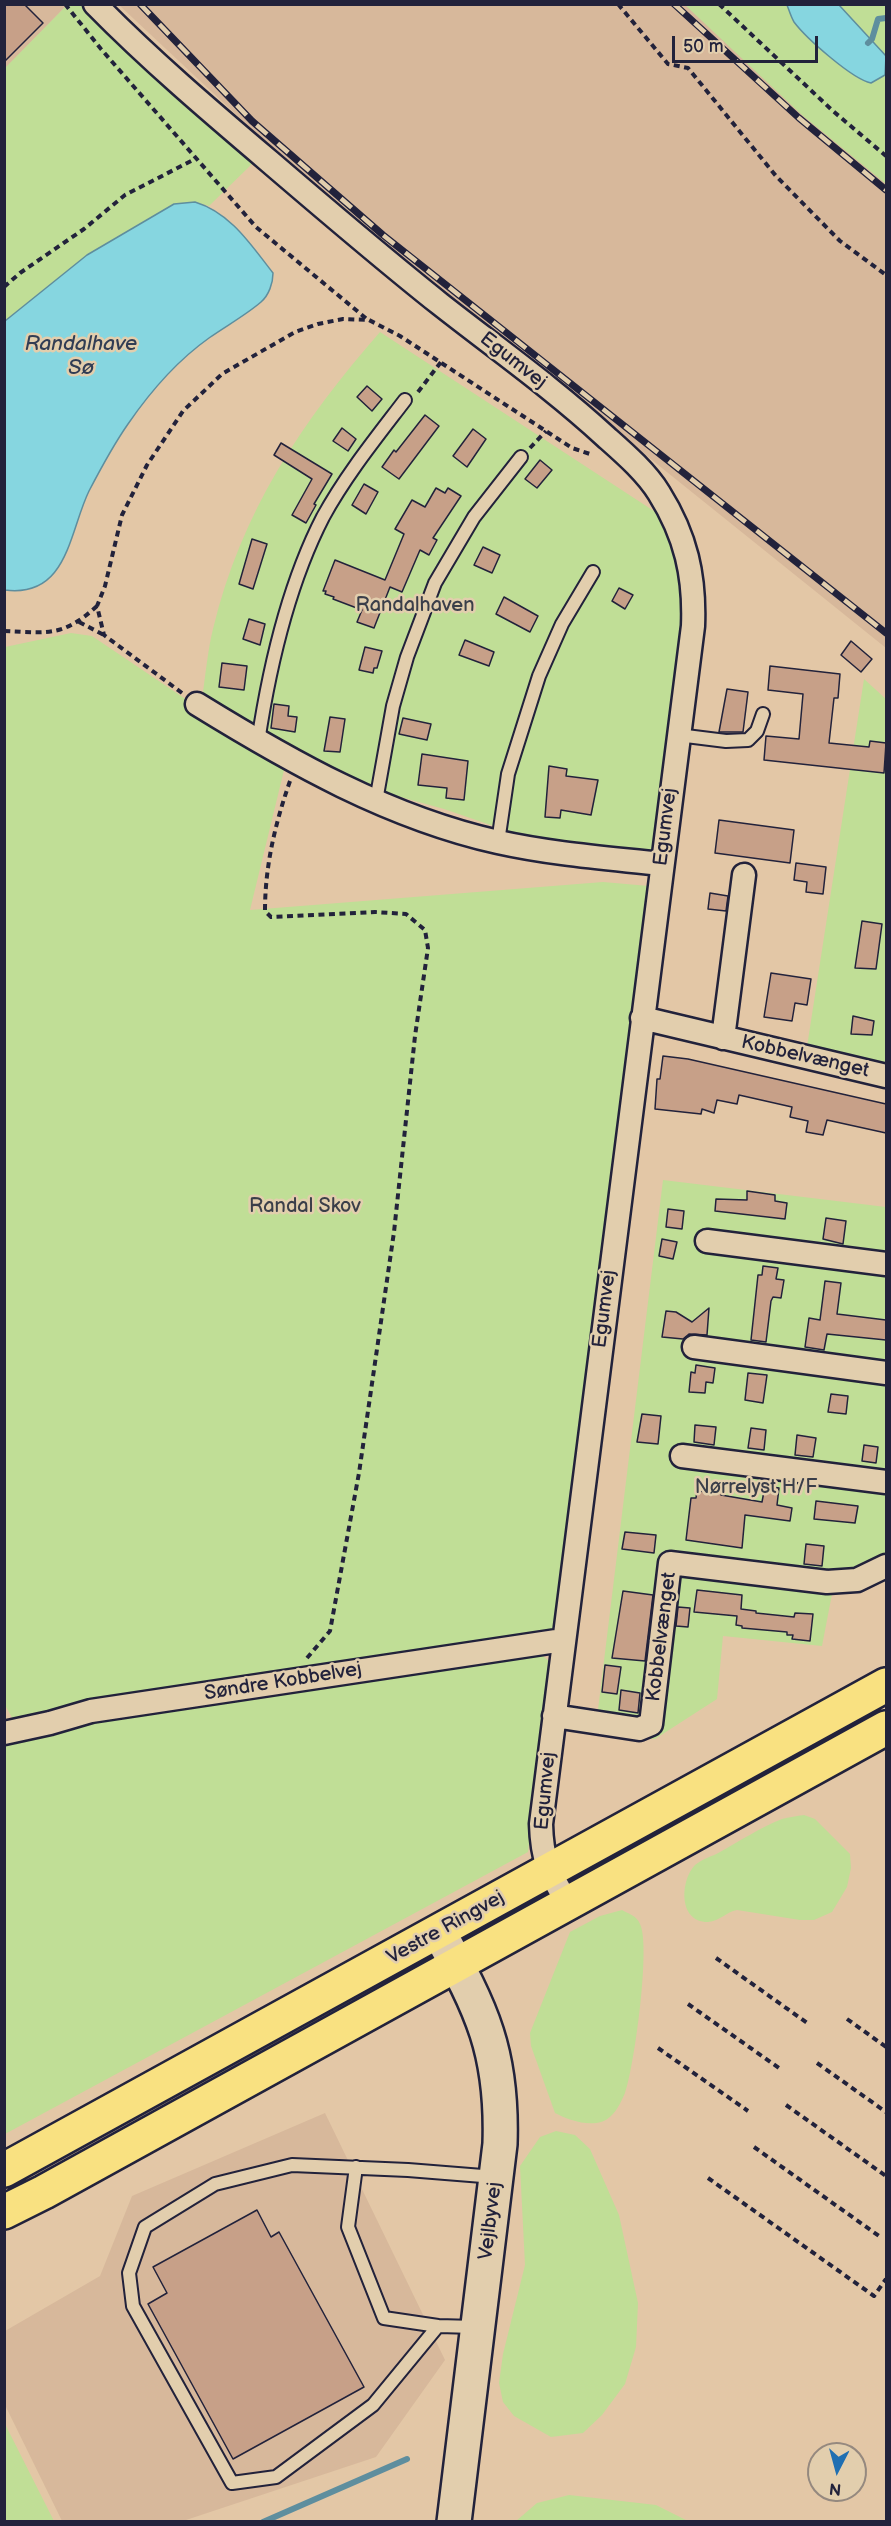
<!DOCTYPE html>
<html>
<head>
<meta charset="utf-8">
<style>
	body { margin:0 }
	#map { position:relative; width:891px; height:2526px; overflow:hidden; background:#e3c7a6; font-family:"Balsamiq Sans",sans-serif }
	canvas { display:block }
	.frame { position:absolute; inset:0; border:6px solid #22223b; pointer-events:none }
	.north { position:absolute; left:807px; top:2442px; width:60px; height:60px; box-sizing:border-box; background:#e2cead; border:2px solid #95897f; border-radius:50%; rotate:186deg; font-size:16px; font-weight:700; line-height:24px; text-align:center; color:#22223b }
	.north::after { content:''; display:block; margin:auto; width:21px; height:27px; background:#1f6fb2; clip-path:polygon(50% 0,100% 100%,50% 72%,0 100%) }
	.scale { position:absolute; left:672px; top:36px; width:146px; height:27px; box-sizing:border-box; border:3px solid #22223b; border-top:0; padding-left:8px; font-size:18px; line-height:21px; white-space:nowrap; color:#22223b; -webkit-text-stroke:4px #e2cead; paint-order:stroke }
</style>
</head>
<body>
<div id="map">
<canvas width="891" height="2526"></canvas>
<div class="frame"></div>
<div class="north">N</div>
<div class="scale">50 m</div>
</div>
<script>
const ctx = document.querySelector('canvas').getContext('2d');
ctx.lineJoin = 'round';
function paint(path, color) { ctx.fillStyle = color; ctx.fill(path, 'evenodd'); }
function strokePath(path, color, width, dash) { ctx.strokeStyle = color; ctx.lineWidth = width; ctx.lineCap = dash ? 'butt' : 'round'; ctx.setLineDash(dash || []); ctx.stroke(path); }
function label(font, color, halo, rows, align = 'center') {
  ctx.font = font + ' "Balsamiq Sans",sans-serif'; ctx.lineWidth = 5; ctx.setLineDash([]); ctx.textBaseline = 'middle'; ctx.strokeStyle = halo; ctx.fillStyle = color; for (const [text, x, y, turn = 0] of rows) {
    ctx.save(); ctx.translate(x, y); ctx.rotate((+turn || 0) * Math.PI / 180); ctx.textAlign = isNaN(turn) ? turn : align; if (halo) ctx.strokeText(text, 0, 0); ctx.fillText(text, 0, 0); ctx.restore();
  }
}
paint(new Path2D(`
	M5,5h62l-62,64z
	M119,5h583l184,166v477l-564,-453z
	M325,2113l120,247 -69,97 -193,64h-121l-57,-116v-74l95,-55 32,-80z`), '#d7b89b');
paint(new Path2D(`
	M67,5h16l170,158 -44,43 -14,-4 -108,53 -82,66 -1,-252z
	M685,5h201v179l-84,-69z
	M380,332l280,183 10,25 11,41v52l-27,221 -97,-6 -113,-39 -58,-16 -66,-27 -57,-31 -60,-43c3,-21 5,-43 10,-63 28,-117 89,-208 167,-297z
	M71,633l21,3 193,130 -35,144 353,-28 46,4 -95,746 -538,93 -11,-20v-1058z
	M864,679l22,20v388l-82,-21z
	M663,1180l223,27v365l-16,12 -38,10 -10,52 -99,-10 -6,63 -62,40 -60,-5z
	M538,1652l12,10 -22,190 -523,282v-397z
	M804,1815l11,4 35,35 1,14 -4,19 -15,25 -18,8h-14l-63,-10c-11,2 -17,11 -29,12 -31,0 -27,-43 -13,-57 7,-6 18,-9 25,-13 20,-11 41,-25 62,-33 7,-2 15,-3 22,-4z
	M622,1910c7,4 15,6 18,14 11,21 -6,145 -15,169 -3,7 -8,18 -14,23 -14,14 -41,5 -56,-3l-24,-67 -1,-13 40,-101 30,-16z
	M556,2131l19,4 15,14 29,66 19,88 -2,44 -11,37 -23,31 -19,18 -32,4 -37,-21 -11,-14 -4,-19 4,-29 22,-89 -5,-99 20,-29z
	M4,2424h1l49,97h-49z
	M569,2495l87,10 32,16h-172l21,-18z`), '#c0de96');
const water = new Path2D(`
	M787,5h52l47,51 -1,19 -14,8c-19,-4 -65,-45 -77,-61 -3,-5 -5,-12 -7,-17z
	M195,202c36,11 56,43 78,71 0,10 -4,22 -12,29 -15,13 -35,24 -52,36 -31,22 -59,54 -81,86 -14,20 -27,44 -39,67 -20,41 -21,107 -84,99v-269l82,-66 87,-51z`);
paint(water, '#86d6e0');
strokePath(water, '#5e8e9e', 1.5);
strokePath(new Path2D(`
	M868,43l4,-4 6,-20 8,-1
	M263,2522l144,-63`), '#5e8e9e', 6);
const building = new Path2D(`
	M4,4h20l19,19 -39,39z
	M367,386l15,13 -10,12 -15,-14z
	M425,415l14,11 -40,53 -17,-12 12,-17 2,2z
	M342,428l14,11 -8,12 -15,-10z
	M473,429l13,10 -19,28 -14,-11z
	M281,443l51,31 -18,30 2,1 -10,18 -14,-8 20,-36 -38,-24z
	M540,460l12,10 -15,18 -12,-9z
	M364,484l14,8 -12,22 -14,-9z
	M436,488l9,5 3,-5 13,8 -28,42 4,2 -8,15 -9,-5 -18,42 -12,-5 -16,41 -17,-6 5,-12 -29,-11 1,-2 -9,-3 1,-3h-3l12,-31 50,20 19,-46 -9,-5 17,-29 13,7z
	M252,539l15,5 -14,45 -14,-5z
	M483,547l17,8 -8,18 -18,-8z
	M619,588l14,7 -8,14 -13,-8z
	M504,597l34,19 -8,16 -34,-18z
	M249,619l16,5 -5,21 -17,-6z
	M465,640l29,12 -5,14 -30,-11z
	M851,641l21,18 -11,13 -20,-17z
	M365,647l17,4 -5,17h-3l-1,5 -14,-3z
	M222,663l25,3 -3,24 -25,-3z
	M770,666l70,8 -2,24h-4l-5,45 40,4 1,-6 16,2 -2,30 -120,-13 2,-24 33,3 4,-45 -35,-4z
	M727,689l21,3 -5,40h-24z
	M274,704l15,2 -1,10 9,1 -2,15 -24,-4z
	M330,717l15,2 -5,33 -16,-1z
	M403,718l28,6 -4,16 -28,-6z
	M422,754l46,7 -4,39 -18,-2 1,-10 -29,-3z
	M549,766l18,3 -1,7 32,4 -7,35 -30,-5 -1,8 -15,-1z
	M719,820l75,10 -4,33 -75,-10z
	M796,863l30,4 -3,27 -17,-2 1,-10 -13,-2z
	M710,893l18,3 -2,15 -18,-2z
	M862,921l20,3 -6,45 -21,-1z
	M771,973l40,6 -4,26 -12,-2 -3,18 -28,-4z
	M853,1016l21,5 -2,14 -21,-1z
	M663,1056l25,3 198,45v29l-59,-13 -4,15 -17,-3 2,-11 -18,-4 2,-10 -53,-12 -2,9 -20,-4 -3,13 -12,-4 -1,5 -46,-5 2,-30h3z
	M747,1191l28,4v6l12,2 -2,16 -70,-8 1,-12 31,1z
	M668,1209l16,2 -2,18 -16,-2z
	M826,1218l20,3 -3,23 -20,-5z
	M662,1239l15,3 -4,17 -14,-3z
	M763,1266l15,2 -2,11 8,1 -3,18 -8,-1 -2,4 -5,41 -15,-2 7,-65h4z
	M825,1281l16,2 -4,31 49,6v20l-59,-6 -3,16 -19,-3 4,-29 11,2z
	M709,1308l-2,27 -18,-1 -6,5 -21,-2 4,-26 10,1 16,10z
	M696,1365l19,3 -2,15 -7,-1 -1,11 -16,-1 2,-20 4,1z
	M748,1373l19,2 -4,28 -18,-3z
	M831,1394l17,2 -2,18 -18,-2z
	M642,1414l19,2 -3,28 -21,-2z
	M695,1425l21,2 -2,18 -20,-3z
	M751,1428l15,2 -2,20 -16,-2z
	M797,1435l19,3 -3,19 -18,-2z
	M864,1445l14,2 -2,16 -14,-2z
	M765,1486l14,2 -2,17 15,3 -2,13 -45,-6 -3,33 -56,-8 5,-42h5l1,-7 25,2 -1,2 41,7z
	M816,1501l42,5 -3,17 -41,-4z
	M625,1532l31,3 -2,18 -32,-4z
	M806,1544l18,2 -2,20 -18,-2z
	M697,1590l45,5 -1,14 15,2v2l38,4 1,-4 18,1 -3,27 -18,-2 1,-4h-6v-3l-45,-4v-2l-6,-1 1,-9 -43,-4z
	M623,1591l30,4 -8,66 -33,-3z
	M678,1607l12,1 -2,19 -12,-1z
	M605,1665l16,2 -4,27 -15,-2z
	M621,1690l19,3 -2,20 -19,-3z
	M257,2210l14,27 8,-5 85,155 -131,72 -85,-155 19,-11 -14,-26z`);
paint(building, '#c7a088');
strokePath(building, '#22223b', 1.5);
const lane = new Path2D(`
	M678,735l48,6 22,-1 9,-9 6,-17
	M258,742c11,-73 31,-159 65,-225 23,-42 53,-79 82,-117
	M376,801l17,-95 14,-49 28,-74 39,-66 47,-60
	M498,842l10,-68 31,-98 23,-52 31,-52
	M356,2167l-8,60 36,91 54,8
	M475,2327l-37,-1 -65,79 -97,72 -44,6 -99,-177 -4,-33 16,-46 70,-43 77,-19 116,5 87,7`);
const street = new Path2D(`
	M95,4c55,56 115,107 175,158 56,48 112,96 170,142 56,44 114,85 166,133 18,16 40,35 53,56 27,43 36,83 34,133l-152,1198c1,37 8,48 26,78
	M197,704c94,58 193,114 301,138 54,12 109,16 163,22
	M642,1018l244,58
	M723,1038l21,-163
	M707,1241l179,23
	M694,1347l192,26
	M682,1456l204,26
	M554,1716l85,13 12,-5 19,-161 157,19 30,-2 29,-14
	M4,1733l46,-10 41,-12 472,-71`);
const secondary = new Path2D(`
	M439,1932c43,78 64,120 61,212l-46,378`);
const primary = new Path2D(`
	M4,2170l882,-485
	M4,2212l40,-20 842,-464`);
strokePath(lane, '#22223b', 16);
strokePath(street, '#22223b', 27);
strokePath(secondary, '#22223b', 38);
strokePath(primary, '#22223b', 38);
strokePath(new Path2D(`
	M65,4l36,45 155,178 112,93
	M618,4l50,60 20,4 88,108 64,65 46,34
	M719,4l114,107 53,45
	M4,287l16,-14 64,-44 41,-34 70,-36
	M418,392l23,-30
	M530,448l16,-17
	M79,622l25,13
	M4,631c44,2 59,6 93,-25
	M182,693l-78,-58 -7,-29 8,-20 17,-71 25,-50 36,-54 39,-37 73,-42 23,-8 25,-5 26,1 31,16 172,112 21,7
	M290,781c-15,43 -25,85 -25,130l6,6 104,-5 31,2 19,16 3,18 -13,88 -21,196 -35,241 -29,158 -23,27
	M716,1958l94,67
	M688,2004l91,64
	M847,2019l39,28
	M658,2048l90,63
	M817,2063l69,49
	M786,2105l100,71
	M754,2147l125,89
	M708,2178l166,118 12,-17`), '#22223b', 4, [6, 4.5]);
strokePath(lane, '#e2cead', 12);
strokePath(street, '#e2cead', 22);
strokePath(secondary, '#e2cead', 33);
strokePath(primary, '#f9e181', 33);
const rail = new Path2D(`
	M140,4l112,117 131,114 503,398
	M674,4l125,114 87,72`);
strokePath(rail, '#22223b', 7);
strokePath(rail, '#e2cead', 4.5, [14]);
label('20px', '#22223b', '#e2cead', [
	["Egumvej",513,361,38],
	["Egumvej",666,827,-83],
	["Kobbelvænget",805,1057,13],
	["Egumvej",605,1309,-83],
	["Kobbelvænget",662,1637,-83],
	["Søndre Kobbelvej",283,1682,-9],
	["Egumvej",546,1791,-85],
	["Vestre Ringvej",446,1928,-29],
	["Vejlbyvej",491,2221,-83]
]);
label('20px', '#3a3e49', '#e2cead', [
	["Randalhaven",415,606],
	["Randal Skov",305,1207],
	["Nørrelyst H/F",756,1488]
]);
label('italic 21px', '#313d54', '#e2cead', [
	["Randalhave",81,345],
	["Sø",81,369]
]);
</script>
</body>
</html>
